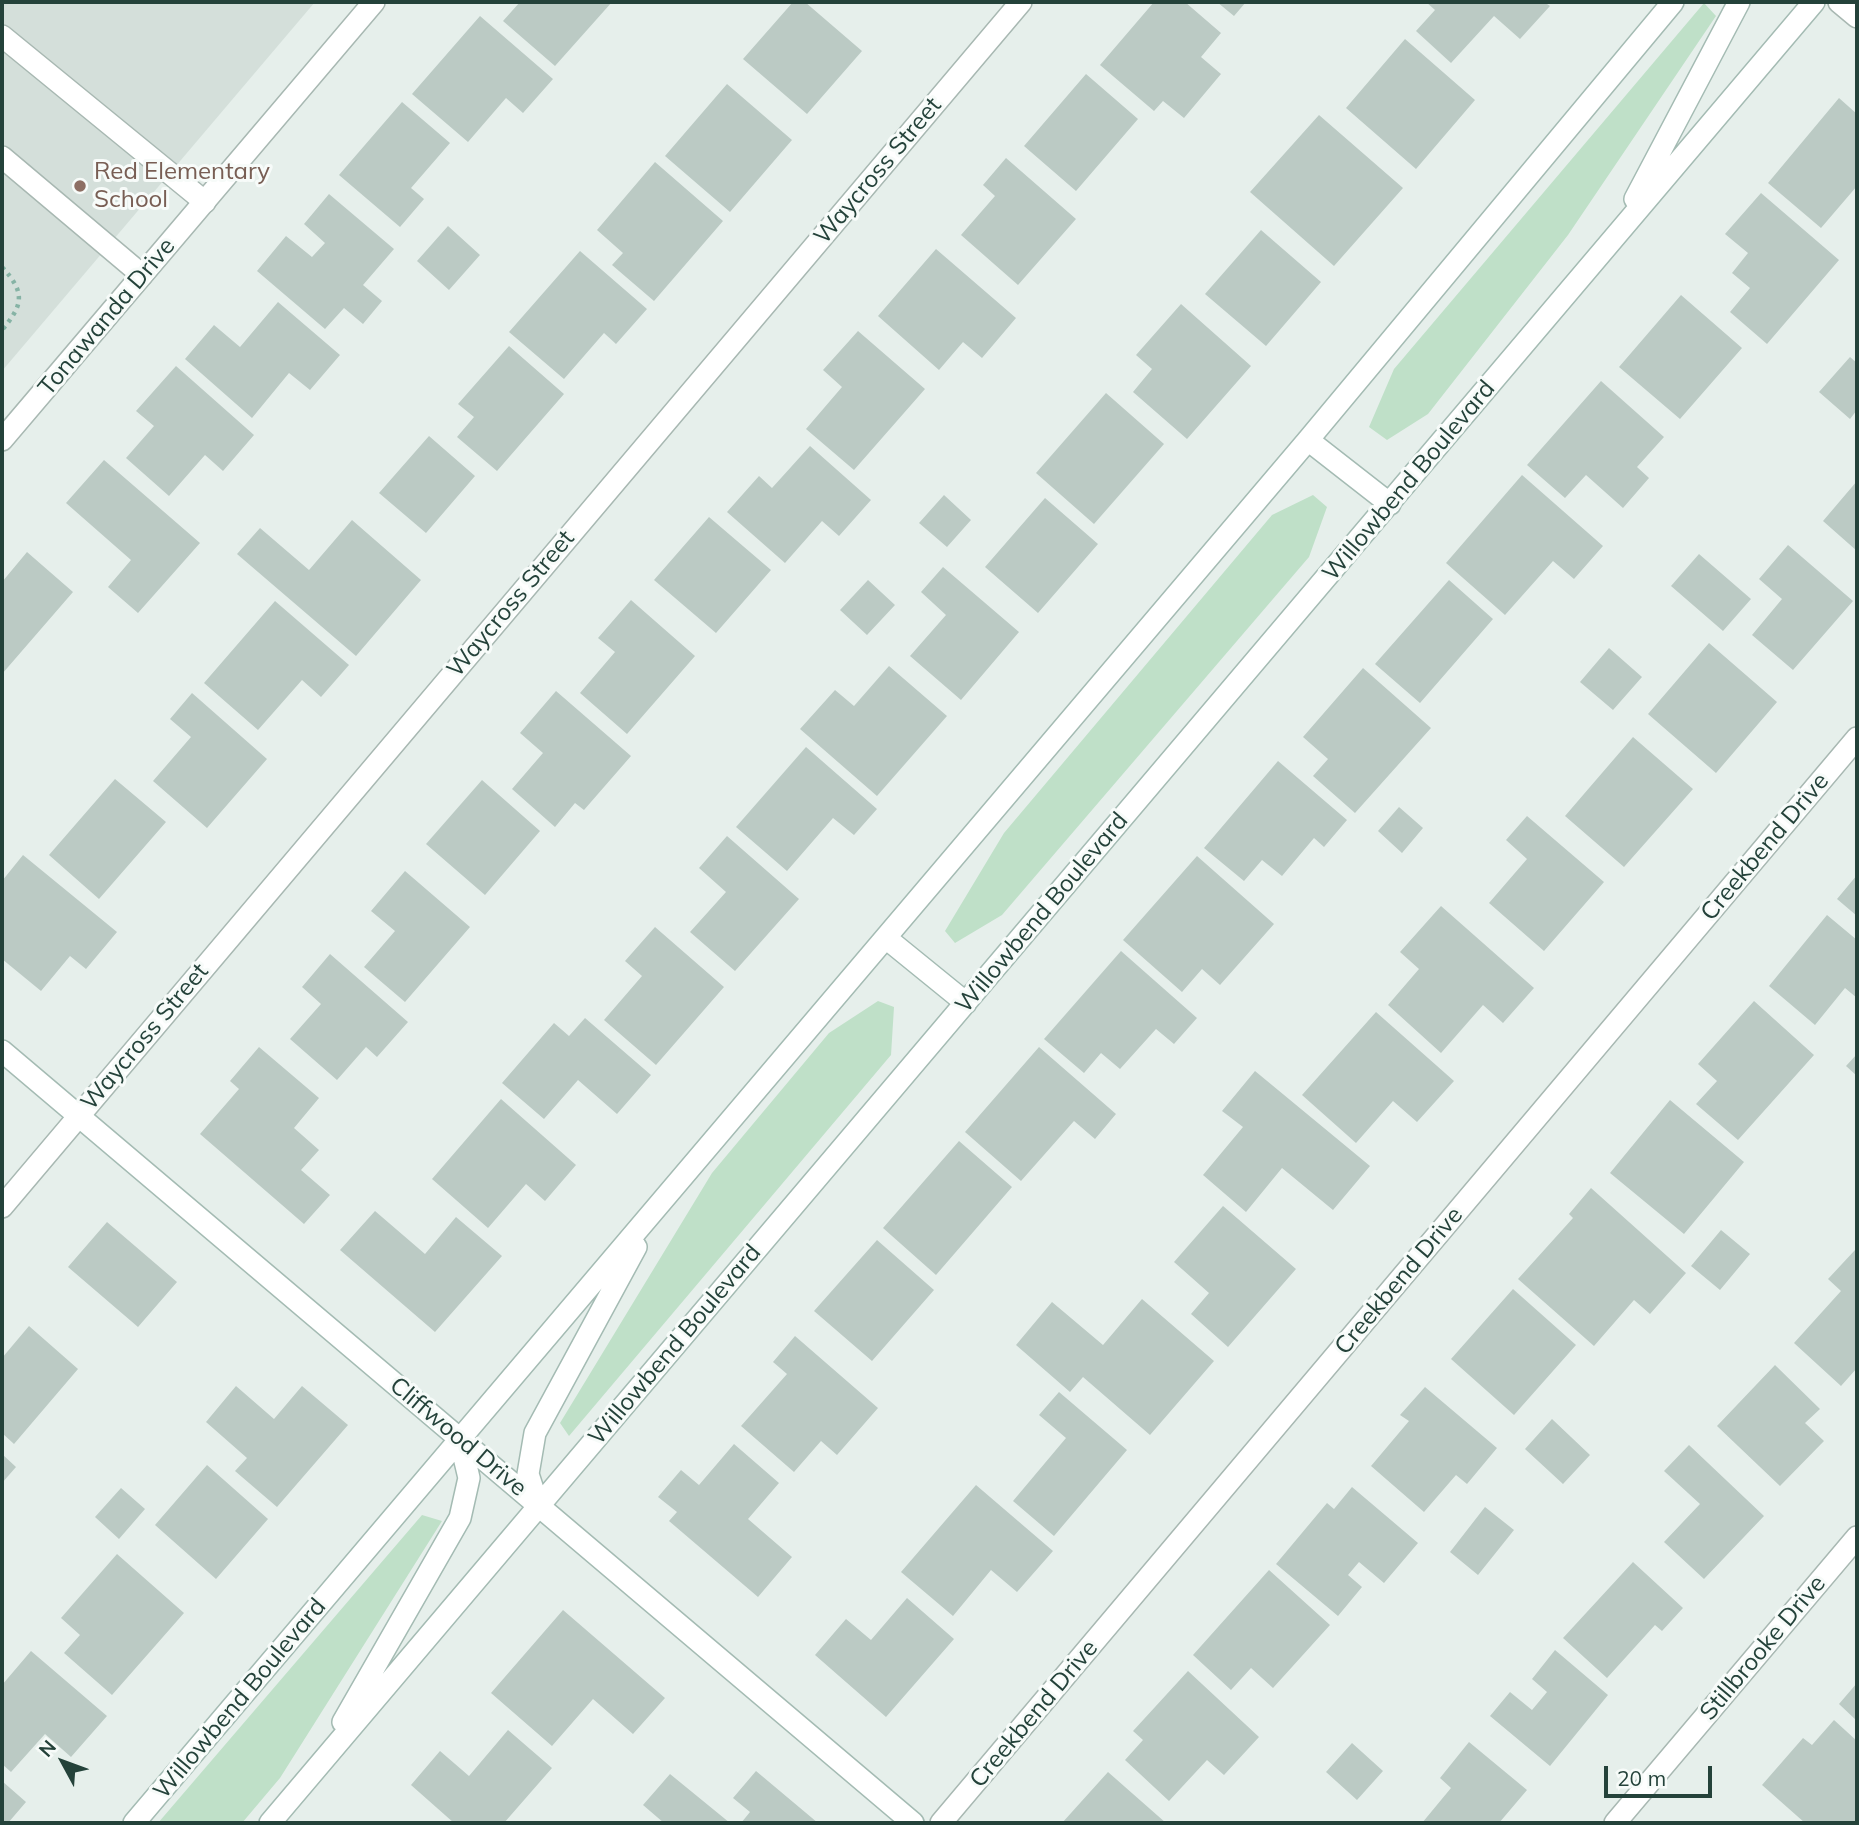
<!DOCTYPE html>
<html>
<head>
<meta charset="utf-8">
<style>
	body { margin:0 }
	#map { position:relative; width:1859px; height:1825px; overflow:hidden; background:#e6efeb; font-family:Mulish,sans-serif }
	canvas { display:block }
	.frame { position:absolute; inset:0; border:4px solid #24423a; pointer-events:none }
	.north { position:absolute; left:28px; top:1727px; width:70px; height:70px; -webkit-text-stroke:5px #f7fbf9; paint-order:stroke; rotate:311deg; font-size:19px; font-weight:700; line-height:28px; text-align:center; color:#24423a }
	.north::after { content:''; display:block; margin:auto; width:24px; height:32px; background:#24423a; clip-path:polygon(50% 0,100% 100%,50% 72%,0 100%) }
	.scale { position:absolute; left:1604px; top:1766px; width:108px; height:32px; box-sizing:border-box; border:4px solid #24423a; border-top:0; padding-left:9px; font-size:21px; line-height:24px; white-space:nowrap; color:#24423a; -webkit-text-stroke:5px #f7fbf9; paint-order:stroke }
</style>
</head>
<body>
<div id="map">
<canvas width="1859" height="1825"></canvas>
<div class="frame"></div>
<div class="north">N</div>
<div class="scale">20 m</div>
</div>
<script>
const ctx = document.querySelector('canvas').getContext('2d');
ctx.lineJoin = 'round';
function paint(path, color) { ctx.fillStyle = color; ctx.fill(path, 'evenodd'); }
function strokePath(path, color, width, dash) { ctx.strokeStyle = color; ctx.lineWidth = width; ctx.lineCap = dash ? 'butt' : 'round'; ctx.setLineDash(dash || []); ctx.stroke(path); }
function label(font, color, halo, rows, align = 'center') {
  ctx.font = font + ' Mulish,sans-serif'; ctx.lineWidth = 6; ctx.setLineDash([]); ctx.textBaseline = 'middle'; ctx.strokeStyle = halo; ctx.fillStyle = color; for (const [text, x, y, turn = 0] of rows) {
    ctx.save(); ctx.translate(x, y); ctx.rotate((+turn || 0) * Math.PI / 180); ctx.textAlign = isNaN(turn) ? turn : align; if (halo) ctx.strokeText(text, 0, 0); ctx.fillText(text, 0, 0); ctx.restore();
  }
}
paint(new Path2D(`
	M2,2h313l-313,369z`), '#d4dfda');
paint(new Path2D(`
	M1704,3l12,13 -148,219 -140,179 -41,26 -18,-13 25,-58z
	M1313,495l14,12 -18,50 -307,358 -47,28 -10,-12 59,-98 268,-318z
	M878,1001l16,6 -3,48 -322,381 -9,-13 152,-250 117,-140z
	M422,1515l20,6 -162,257 -38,45h-84z`), '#bfe0c8');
paint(new Path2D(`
	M520,2h92l-57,64 -52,-45z
	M793,2h12l57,49 -55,63 -64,-55z
	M1154,2h31l36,31 -20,24 20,17 -37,44 -21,-17 -9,10 -54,-46z
	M1217,2h29l-12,14z
	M1426,2h118l6,4 -30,33 -26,-23 -43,47 -35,-32 19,-21z
	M480,16l73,63 -30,34 -17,-15 -38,44 -56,-48z
	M1405,39l70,61 -59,69 -70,-61z
	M1086,74l52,45 -62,72 -52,-45z
	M727,84l65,56 -62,72 -65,-56z
	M1839,98l18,16v72l-36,42 -53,-45z
	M402,102l48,41 -39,45 13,11 -24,28 -61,-52z
	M1319,115l84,73 -69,78 -84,-74z
	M1006,158l70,61 -58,66 -57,-50 34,-39 -12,-11z
	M655,162l68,59 -69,80 -42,-36 11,-12 -26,-23z
	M1761,193l78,67 -72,84 -37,-32 20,-24 -18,-15 16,-20 -23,-19z
	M329,194l65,55 -31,36 19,16 -19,23 -19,-16 -19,21 -68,-58 29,-35 26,21 13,-14 -21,-19z
	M448,226l32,29 -31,35 -32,-29z
	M1261,230l60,52 -55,64 -61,-52z
	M936,249l80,69 -34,40 -19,-16 -24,28 -61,-54z
	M580,251l67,58 -31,35 -12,-11 -40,46 -55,-47z
	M1681,295l61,53 -62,71 -61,-52z
	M278,302l62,53 -30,35 -21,-17 -37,45 -67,-59 29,-34 26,22z
	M1181,304l70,62 -64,73 -54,-47 19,-23 -16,-14z
	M858,331l67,58 -71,81 -48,-41 36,-42 -19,-17z
	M509,346l55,48 -67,77 -40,-34 17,-20 -16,-13z
	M1850,357l7,6v47l-7,9 -31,-27z
	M176,366l78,69 -31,36 -18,-16 -36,41 -43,-38 28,-32 -18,-15z
	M1601,381l63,56 -27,30 12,11 -26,30 -37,-33 -21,23 -38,-33z
	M1106,393l58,51 -70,80 -58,-51z
	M429,436l46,40 -49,57 -47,-40z
	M810,446l61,54 -32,36 -17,-15 -37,42 -58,-51 32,-36 13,12z
	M104,460l96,83 -62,70 -30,-26 23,-27 -65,-57z
	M1522,475l81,71 -29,33 -21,-18 -48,54 -59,-52z
	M1857,481v70l-34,-30z
	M944,495l27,25 -24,27 -28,-24z
	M1045,498l53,46 -60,69 -53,-46z
	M709,517l62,53 -55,63 -62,-53z
	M352,520l69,60 -65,76 -119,-102 23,-26 49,42z
	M1788,545l65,56 -60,69 -41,-35 30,-36 -23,-20z
	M27,552l46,40 -71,82v-92z
	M1699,554l52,45 -28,32 -52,-45z
	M943,567l76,65 -58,68 -51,-44 36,-41 -25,-23z
	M868,580l27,25 -28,30 -27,-25z
	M1449,580l44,39 -73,84 -45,-39z
	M631,600l64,56 -68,78 -47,-41 35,-41 -17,-14z
	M275,601l74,64 -28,32 -19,-17 -44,50 -54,-47z
	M1709,643l68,59 -61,71 -68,-59z
	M1609,648l33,29 -29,33 -33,-28z
	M889,666l58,50 -70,80 -77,-67 35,-39 19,16z
	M1363,668l68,60 -76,85 -42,-37 15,-17 -25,-22z
	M556,691l75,65 -47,54 -9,-7 -20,24 -43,-38 31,-36 -23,-20z
	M192,693l75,66 -60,69 -54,-47 38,-44 -21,-18z
	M1633,737l60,52 -69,78 -59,-51z
	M806,747l71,62 -23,26 -21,-17 -46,53 -51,-44z
	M1278,761l69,59 -23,27 -10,-9 -32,38 -20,-16 -18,21 -40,-33z
	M115,779l51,43 -67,77 -50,-44z
	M482,780l58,51 -55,64 -59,-51z
	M1399,807l24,21 -21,25 -24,-22z
	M1527,816l77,66 -60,69 -55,-48 38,-44 -21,-19z
	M727,836l72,63 -64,72 -45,-39 36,-40 -27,-24z
	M23,855l94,77 -31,37 -16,-13 -29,35 -39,-32v-78z
	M1197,856l77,68 -54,61 -18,-16 -20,23 -59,-52z
	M405,871l65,56 -65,75 -41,-35 31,-36 -24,-20z
	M1857,875v41l-20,-17z
	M1441,906l93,82 -31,35 -20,-18 -42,48 -53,-48 31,-36 -19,-17z
	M1827,915l30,25v58l-12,-10 -30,37 -46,-39z
	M655,927l69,60 -68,78 -52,-45 38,-44 -17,-15z
	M1121,951l76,67 -23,26 -18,-15 -36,40 -19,-16 -17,20 -40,-34z
	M330,954l78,68 -31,35 -11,-10 -29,33 -47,-41 31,-35 -19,-17z
	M1754,1001l60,54 -76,85 -42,-36 21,-23 -19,-17z
	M1376,1012l78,69 -37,41 -24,-21 -37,42 -54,-48z
	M585,1018l66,57 -34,39 -39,-34 -34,39 -42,-36 52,-60 15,13z
	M259,1047l60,51 -25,30 25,22 -18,20 29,25 -26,29 -104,-90 39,-45 -9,-8z
	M1039,1047l77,67 -21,25 -21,-18 -53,60 -56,-49z
	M1857,1054v22l-11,-10z
	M1255,1071l115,95 -37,44 -51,-42 -36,44 -43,-37 40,-48 -21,-16z
	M501,1099l75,66 -31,36 -19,-17 -38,44 -56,-49z
	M1670,1100l74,62 -60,72 -74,-61z
	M959,1141l53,46 -76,88 -53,-47z
	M1591,1188l95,85 -36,41 -16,-14 -40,46 -76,-67 55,-61 -4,-4z
	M1223,1206l73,63 -68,78 -37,-33 18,-21 -35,-31z
	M375,1211l50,43 31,-37 46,39 -67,76 -95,-82z
	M107,1222l70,60 -39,45 -70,-60z
	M1721,1230l29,24 -30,36 -29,-24z
	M877,1240l57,50 -62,71 -58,-50z
	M1855,1250l2,118 -16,18 -47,-43 47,-52 -13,-12z
	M1513,1289l63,56 -62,70 -63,-56z
	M1142,1299l72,62 -64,74 -67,-58 -13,15 -54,-47 36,-43 51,43z
	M29,1326l49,43 -64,75 -12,-11v-75z
	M795,1336l83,72 -41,47 -16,-14 -27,31 -53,-46 46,-52 -14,-12z
	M1775,1365l45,44 -15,14 19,18 -44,45 -63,-60z
	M236,1386l38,33 28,-33 46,39 -71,82 -42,-36 12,-13 -41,-36z
	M1425,1387l72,61 -30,36 -11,-9 -32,37 -53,-46 38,-45 -9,-6z
	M1059,1392l68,58 -73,86 -41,-35 53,-63 -27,-23z
	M1552,1419l38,36 -27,29 -38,-35z
	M734,1444l45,39 -31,36 44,38 -34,40 -89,-76 8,-9 -19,-15 23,-27 18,15z
	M1689,1445l75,71 -60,63 -40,-37 36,-38 -36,-33z
	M2,1454l14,13 -14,16z
	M207,1465l61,54 -52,60 -61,-54z
	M976,1485l77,66 -36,41 -26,-22 -38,46 -52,-44z
	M1352,1487l66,56 -34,40 -25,-21 -11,13 14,12 -24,29 -62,-52 51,-61 7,6z
	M121,1488l24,21 -26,30 -24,-22z
	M1485,1507l29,23 -36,45 -28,-23z
	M117,1554l67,59 -72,82 -48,-42 16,-18 -19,-17z
	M1633,1562l50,46 -21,23 -7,-6 -48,53 -44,-40z
	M1269,1570l61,55 -57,63 -22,-20 -20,22 -38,-35z
	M907,1598l47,41 -68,78 -71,-62 31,-36 25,21z
	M563,1610l102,88 -32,36 -40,-35 -41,47 -61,-53z
	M1555,1650l53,45 -58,71 -60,-50 20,-24 22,18 15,-18 -15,-13z
	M31,1651l76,65 -36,41 -26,-23 -34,38 -9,-8v-79z
	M1188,1671l71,66 -35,38 -17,-15 -38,41 -44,-41 18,-20 -10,-9z
	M1857,1683v38l-18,-17z
	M1834,1720l23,21v82h-52l-43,-38 41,-47 9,7z
	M508,1730l44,38 -48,55h-50l-43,-38 29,-34 29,25z
	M1469,1742l58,48 -28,33h-77l29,-35 -11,-10z
	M1352,1743l31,28 -26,29 -31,-28z
	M756,1771l62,52h-77l9,-11 -17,-14z
	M1108,1772l58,51h-104z
	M670,1774l60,49h-66l-21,-18z
	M2,1781l24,21 -18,21h-6z`), '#bbcac4');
const lane = new Path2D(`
	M2,36l203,166
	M2,157l140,118`);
const street = new Path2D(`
	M1839,2l18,15
	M2,440l372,-438
	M2,1207l1019,-1205
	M941,1823l916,-1085
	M1615,1823l242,-286`);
const secondary = new Path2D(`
	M1635,199l104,-197
	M1308,440l82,64
	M886,938l80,65
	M2,1051l911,772
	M538,1505l-10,-31 7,-41 101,-186
	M343,1722l117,-204 9,-40 -9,-38
	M134,1823l1174,-1383 365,-438
	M270,1823l1544,-1821`);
strokePath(lane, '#a8b8b2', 24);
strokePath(street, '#a8b8b2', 24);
strokePath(secondary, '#a4bbb3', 24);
strokePath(new Path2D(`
	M2,267c24,26 21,38 0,63`), '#86b3a5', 4.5, [3.5, 5]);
strokePath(lane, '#fff', 21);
strokePath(street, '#fff', 21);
strokePath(secondary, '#fff', 21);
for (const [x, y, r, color] of [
	[80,186,7,"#8d6e63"]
]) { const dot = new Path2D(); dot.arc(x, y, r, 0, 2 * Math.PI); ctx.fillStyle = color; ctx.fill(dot); strokePath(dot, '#f7fbf9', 2.5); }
label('24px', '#24423a', '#f7fbf9', [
	["Waycross Street",878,171,-50],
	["Tonawanda Drive",107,317,-50],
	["Willowbend Boulevard",1409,481,-50],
	["Waycross Street",511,604,-50],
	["Creekbend Drive",1765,847,-50],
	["Willowbend Boulevard",1042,913,-50],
	["Waycross Street",145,1037,-50],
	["Creekbend Drive",1399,1281,-50],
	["Willowbend Boulevard",675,1345,-50],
	["Cliffwood Drive",458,1437,40],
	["Stillbrooke Drive",1763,1648,-50],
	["Willowbend Boulevard",240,1699,-50],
	["Creekbend Drive",1034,1714,-50]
]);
label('24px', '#785e54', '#f7fbf9', [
	["Red Elementary",94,172],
	["School",94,200]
], 'left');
</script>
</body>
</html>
